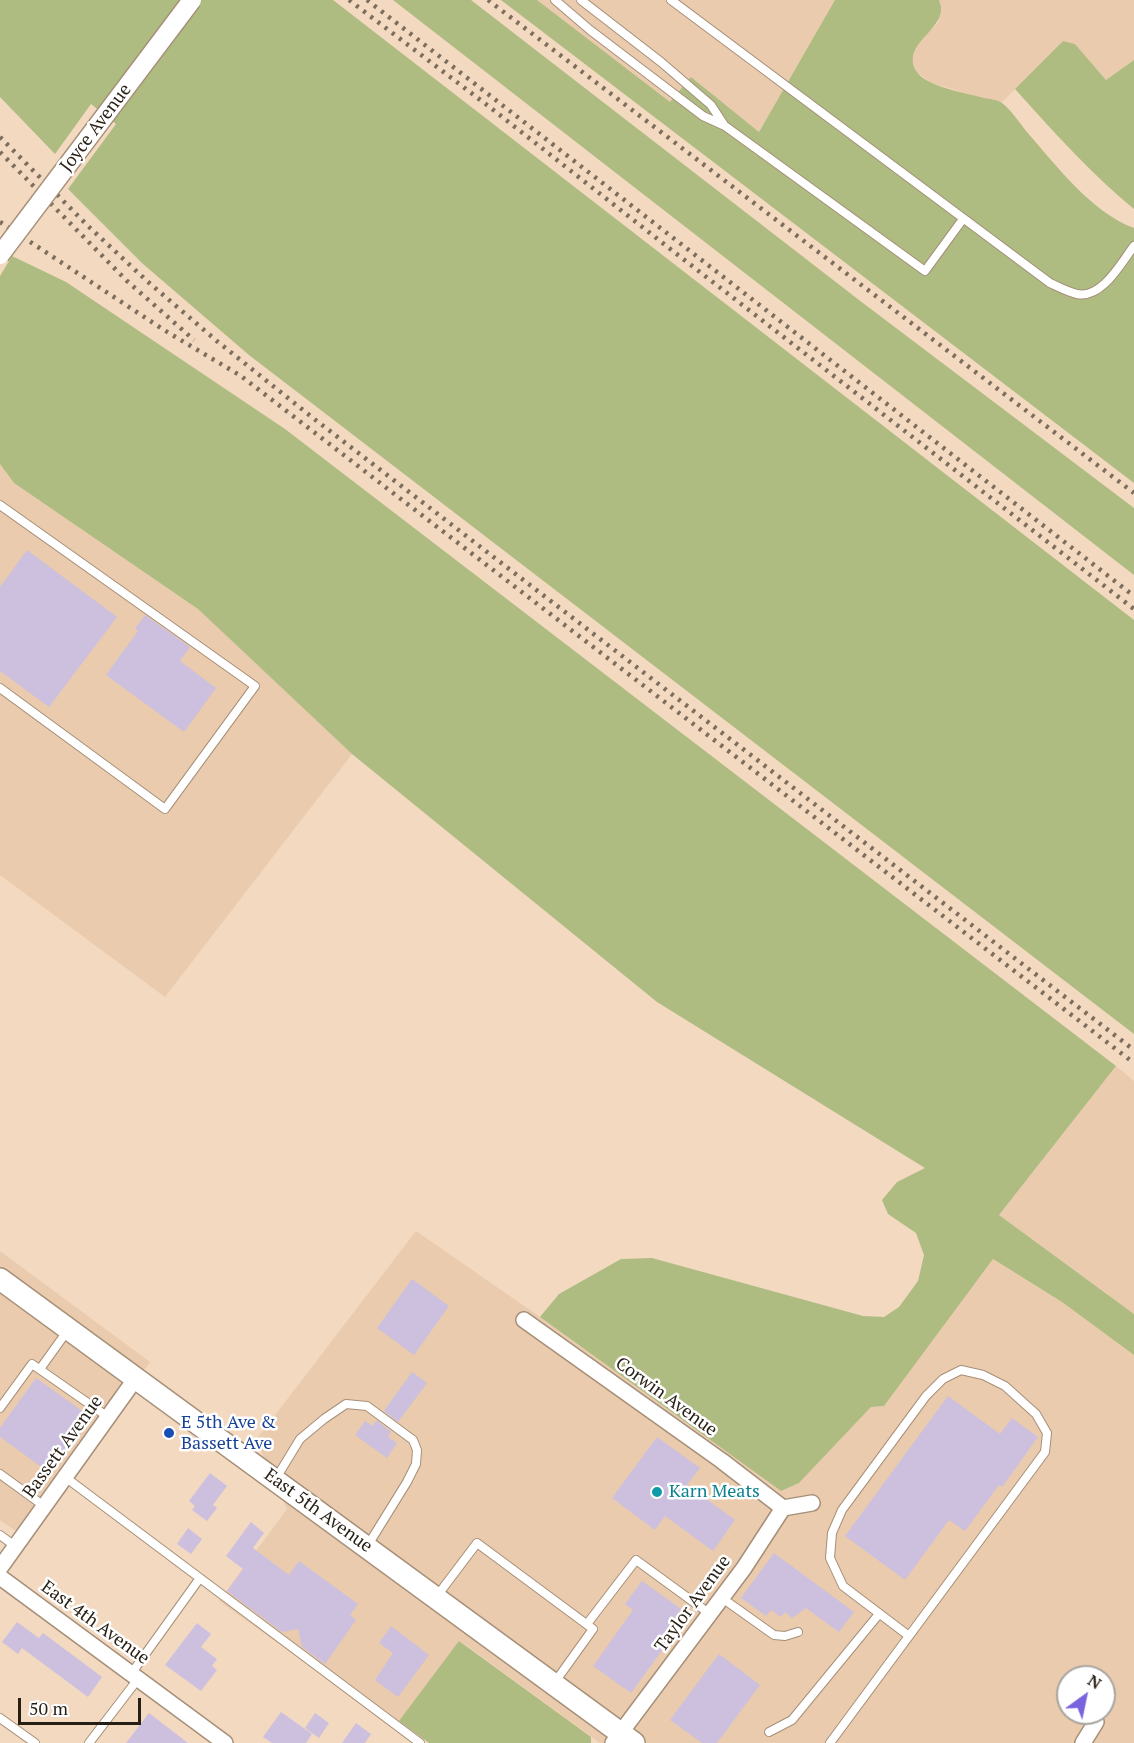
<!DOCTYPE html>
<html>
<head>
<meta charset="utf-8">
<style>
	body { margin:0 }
	#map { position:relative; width:1134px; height:1743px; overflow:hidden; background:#f3d9c0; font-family:"PT Serif",serif }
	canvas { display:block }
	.north { position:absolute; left:1056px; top:1665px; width:60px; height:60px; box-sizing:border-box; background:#fff; border:2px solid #a9a5a1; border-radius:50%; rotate:33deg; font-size:16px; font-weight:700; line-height:24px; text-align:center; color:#271e14 }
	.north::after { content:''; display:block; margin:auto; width:21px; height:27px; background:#7c63de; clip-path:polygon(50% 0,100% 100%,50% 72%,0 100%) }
	.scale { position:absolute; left:18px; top:1698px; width:123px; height:27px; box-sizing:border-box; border:3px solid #271e14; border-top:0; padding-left:8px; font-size:18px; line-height:21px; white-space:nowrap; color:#271e14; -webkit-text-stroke:4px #fff; paint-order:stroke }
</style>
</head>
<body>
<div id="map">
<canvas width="1134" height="1743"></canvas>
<div class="north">N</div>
<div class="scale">50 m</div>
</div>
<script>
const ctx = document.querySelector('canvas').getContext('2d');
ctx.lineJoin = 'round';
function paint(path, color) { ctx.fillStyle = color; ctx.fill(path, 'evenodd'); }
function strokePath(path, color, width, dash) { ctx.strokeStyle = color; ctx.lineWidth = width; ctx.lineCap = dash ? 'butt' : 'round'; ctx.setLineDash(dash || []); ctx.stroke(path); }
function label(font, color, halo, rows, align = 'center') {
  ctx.font = font + ' "PT Serif",serif'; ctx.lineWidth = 5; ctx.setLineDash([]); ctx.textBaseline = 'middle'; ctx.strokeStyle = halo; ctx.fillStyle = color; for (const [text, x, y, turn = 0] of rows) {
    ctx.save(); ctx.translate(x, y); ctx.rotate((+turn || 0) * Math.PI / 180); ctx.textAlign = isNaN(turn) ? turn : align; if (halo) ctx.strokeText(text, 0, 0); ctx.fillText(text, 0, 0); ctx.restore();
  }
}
paint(new Path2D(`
	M537,0h298l-76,132 -67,-54 -22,25z
	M939,0h195v60l-28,20 -31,-36 -12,-3 -62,62 -70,-20 -14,-11 -5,-12 5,-17 21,-20 3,-18z
	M0,464l14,19 184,126 154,145 -187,243 -165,-122z
	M1116,1066l18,15v233l-135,-99z
	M416,1231l124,86 241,174 18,-8 72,-76 13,-1 109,-147 69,43 72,53v388h-534l-140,-102 -65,86 -176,-126 68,-92 -31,-69zM1068,1677h36v36h-36z
	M0,1251l150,111 -127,174 -23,-16z`), '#eacbae');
paint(new Path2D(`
	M0,0h333l801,620v414l-885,-679 -106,-91 -75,-75 48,-65 -25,-20 -36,50 -55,-57z
	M393,0h78l388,300 275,208v67z
	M501,0h36l133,102 21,-25 68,55 76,-132h104c13,29 -41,42 -22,72 10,15 50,21 67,26 6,1 14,2 18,5 9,7 17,19 24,28 30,34 65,81 108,97v255z
	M1063,41l12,3 31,36 28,-20v149c-44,-36 -81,-78 -119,-120z
	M12,256l54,26 219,147 831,637 -117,149 135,99v41l-72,-53 -69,-43 -109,147 -13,1 -72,76 -18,8 -241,-174 19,-23 62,-35 31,-1 211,58 21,1 15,-10 19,-26 6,-26 -8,-22 -28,-19 -6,-14 15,-18 28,-14 -268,-166 -305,-248 -154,-145 -184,-126 -14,-19v-188z
	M459,1641l132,96v6h-162l-30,-22z`), '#aebb81');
paint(new Path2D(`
	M27,550l90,67 -68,90 -49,-36v-84z
	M145,615l45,32 -10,14 36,27 -32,44 -78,-57 32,-44 -3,-2z
	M412,1279l37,27 -35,49 -37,-27z
	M412,1372l15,11 -29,39 -14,-11z
	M36,1378l56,40 -41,56 -51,-37v-9z
	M948,1396l52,38 12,-16 26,19 -36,50 -3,-2 -34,46 -16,-11 -44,60 -60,-44z
	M376,1420l15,12 -3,5 9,6 -10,15 -32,-23 10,-14 8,5z
	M657,1437l43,31 -13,17 48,35 -22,31 -48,-35 -10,14 -43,-32z
	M210,1473l17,13 -14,19 4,3 -10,13 -15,-11 3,-4 -6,-5z
	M251,1522l13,11 -11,15 36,27 10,-14 59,43 -8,11 6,5 -31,44 -23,-17 -4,-18 -16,3 -55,-41 16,-22 -17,-13z
	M188,1528l14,11 -11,15 -14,-10z
	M774,1553l80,59 -15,20 -33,-24 -14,10 -7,-6 -4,5 -10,-7 -5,6 -25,-18z
	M642,1581l39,28 -17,24 7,5 -40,55 -38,-27 40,-56 -8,-6z
	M17,1622l22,16 4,-5 59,44 -14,20 -66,-49 -4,6 -16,-12z
	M197,1623l14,11 -10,13 16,12 -5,7 5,4 -16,21 -36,-26z
	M391,1626l38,29 -31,42 -23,-17 18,-27 -14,-10z
	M719,1654l41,31 -43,58h-15l-32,-23z
	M281,1712l31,22 -6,9h-34l-9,-6z
	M149,1713l39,30h-62z
	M315,1713l14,10 -10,15 -14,-10z
	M356,1723l15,11 -6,9h-23z`), '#ccc0de');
const service = new Path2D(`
	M555,0l35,30 113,86 22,10 200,145 38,-52
	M581,0l80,62 50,43 13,20
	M671,0l379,283c9,4 18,9 27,11 25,5 44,-31 57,-48
	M0,505l255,181 -90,123 -165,-121
	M40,1369l28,-39
	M0,1408l32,-44 76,53
	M0,1474l44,32
	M65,1477l355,266
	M275,1480l25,-41 24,-20 22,-15 21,2 46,34 4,10 -1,14 -9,18 -39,63
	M0,1535l15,11
	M437,1596l40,-53 116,86 -38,53
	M722,1598l52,37 11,1 13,-4
	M587,1624l49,-64 74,54
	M131,1674l69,-96
	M0,1718l35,25
	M769,1732l23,-12 87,-106
	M89,1743l49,-64
	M830,1743l215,-291 2,-19 -11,-19 -31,-28 -22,-11 -22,-5 -18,9 -17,17 -84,114 -10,23 -2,25 13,28 66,50`);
const minor = new Path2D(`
	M524,1320l198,141 61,47
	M0,1568l136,-190
	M0,1577l225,166
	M613,1743l131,-175 39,-60 29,-5
	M1083,1743l13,-21`);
const secondary = new Path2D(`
	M0,1279l634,464`);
strokePath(service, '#a68f78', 10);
strokePath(minor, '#a68f78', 18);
strokePath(secondary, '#a68f78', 24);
strokePath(service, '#fff', 8);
strokePath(minor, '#fff', 15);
strokePath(secondary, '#fff', 21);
strokePath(new Path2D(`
	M349,0l138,105 182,143 465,361
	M367,0l767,596
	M488,0l646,493
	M0,137l88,89 59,55 71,61 95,76 821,632
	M0,152l127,129 67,59
	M0,222l164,108 77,46 893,687`), '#7d6d5c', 4.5, [3, 6]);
const tertiaryBridge = new Path2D(`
	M0,255l192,-255`);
strokePath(tertiaryBridge, '#a68f78', 21, []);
strokePath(tertiaryBridge, '#fff', 18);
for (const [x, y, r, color] of [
	[169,1433,6,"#1a4fb4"],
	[657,1492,6,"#0f9aa8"]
]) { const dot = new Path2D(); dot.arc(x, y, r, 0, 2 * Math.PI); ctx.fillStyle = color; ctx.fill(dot); strokePath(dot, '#fff', 2); }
label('18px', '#271e14', '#fff', [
	["Joyce Avenue",96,128,-53],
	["Corwin Avenue",666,1397,36],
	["Bassett Avenue",63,1447,-54],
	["East 5th Avenue",318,1511,36],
	["Taylor Avenue",693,1604,-54],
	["East 4th Avenue",95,1623,36]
]);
label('18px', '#164399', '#fff', [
	["E 5th Ave &",181,1423],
	["Bassett Ave",181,1444]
], 'left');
label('18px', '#0d838f', '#fff', [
	["Karn Meats",669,1492]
], 'left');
</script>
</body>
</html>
